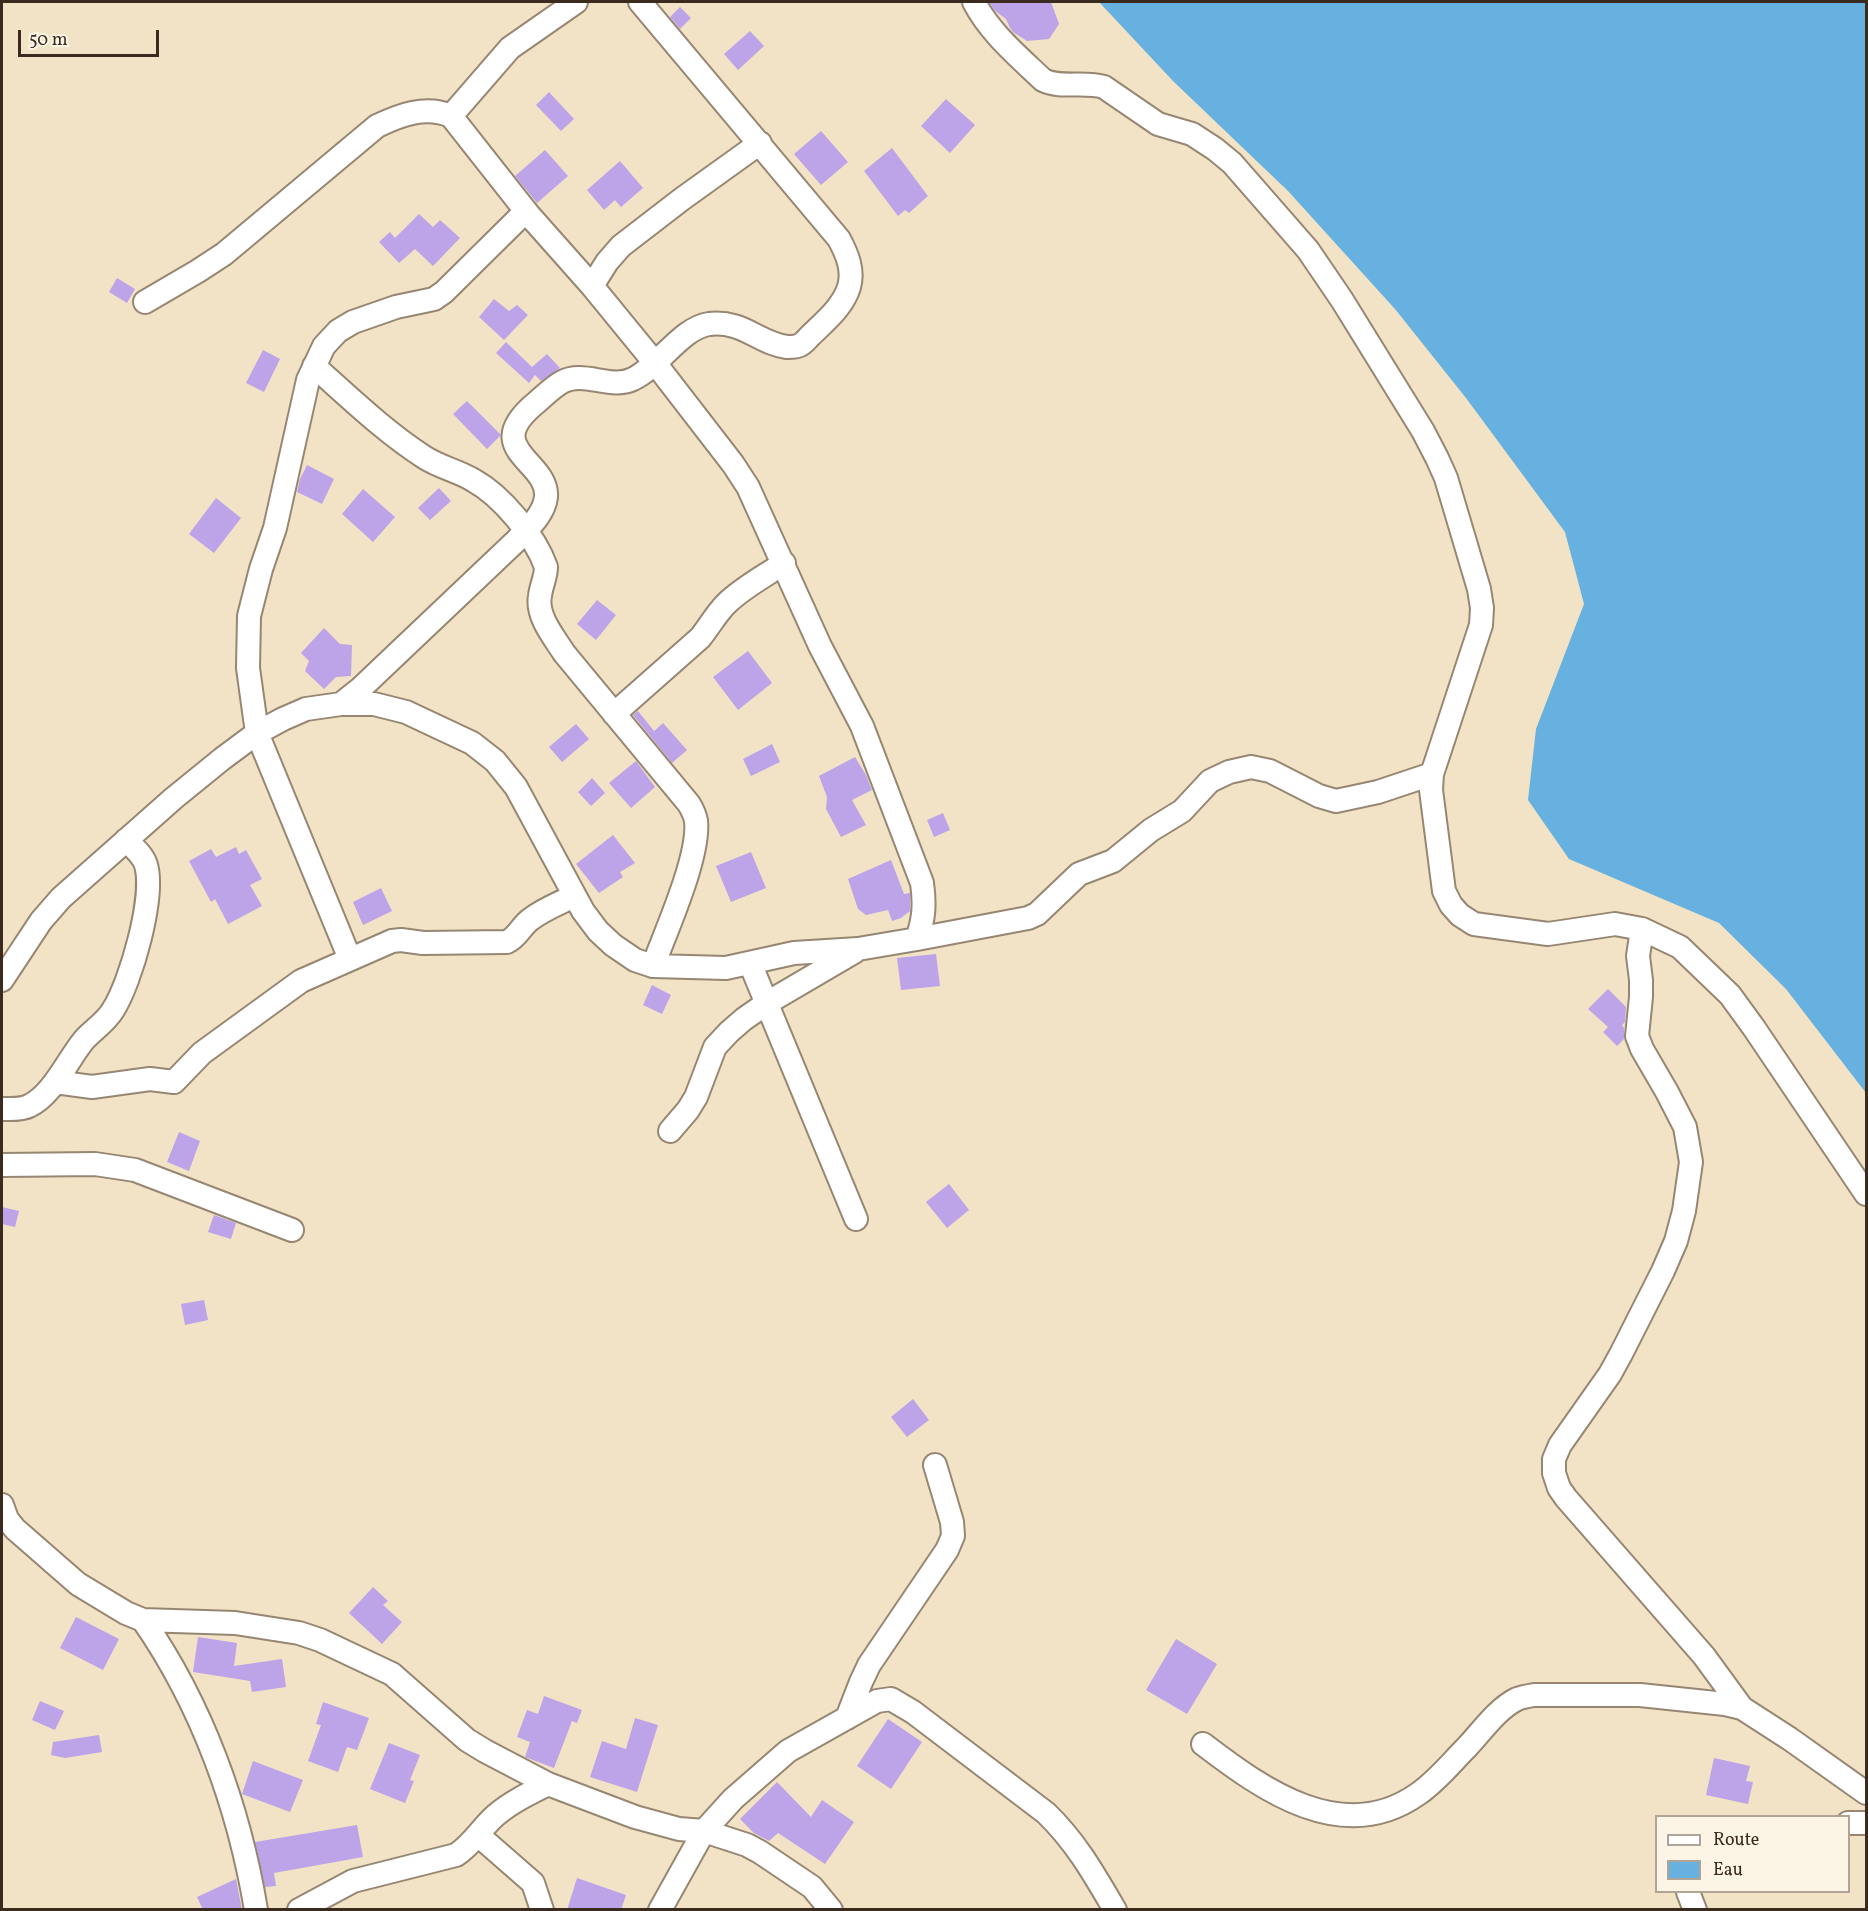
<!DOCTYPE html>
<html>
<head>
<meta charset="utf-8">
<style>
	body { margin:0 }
	#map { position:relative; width:1868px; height:1911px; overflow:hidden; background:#f2e3c6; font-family:Vollkorn,serif }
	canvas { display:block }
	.frame { position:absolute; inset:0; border:3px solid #3b2a1e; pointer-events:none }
	.legend { position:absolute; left:1655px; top:1815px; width:195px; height:78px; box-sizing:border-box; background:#fcf5e5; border:2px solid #afa495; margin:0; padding:8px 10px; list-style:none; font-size:18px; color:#3b2a1e }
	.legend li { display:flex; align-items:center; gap:12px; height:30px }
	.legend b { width:30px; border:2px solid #afa495 }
	.scale { position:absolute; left:18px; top:30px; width:141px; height:27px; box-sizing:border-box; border:3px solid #3b2a1e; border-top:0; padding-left:8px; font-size:18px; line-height:21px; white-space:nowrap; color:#3b2a1e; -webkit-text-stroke:4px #fcf5e5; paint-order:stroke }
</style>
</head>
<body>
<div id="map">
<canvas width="1868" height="1911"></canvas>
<div class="frame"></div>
<ul class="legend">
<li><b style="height:8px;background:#fff"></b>Route</li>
<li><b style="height:16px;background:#66b1df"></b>Eau</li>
</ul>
<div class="scale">50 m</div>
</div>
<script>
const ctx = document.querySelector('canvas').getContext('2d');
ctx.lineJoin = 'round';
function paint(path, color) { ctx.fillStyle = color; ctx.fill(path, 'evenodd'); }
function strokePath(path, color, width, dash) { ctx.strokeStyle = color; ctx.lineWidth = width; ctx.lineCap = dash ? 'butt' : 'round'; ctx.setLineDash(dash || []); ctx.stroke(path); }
paint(new Path2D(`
	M1099,2h767v1091l-80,-104 -67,-66 -150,-64 -41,-59 8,-71 48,-125 -19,-72 -99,-134 -71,-89 -107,-118 -115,-110z`), '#66b1df');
paint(new Path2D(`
	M989,2h62l8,22 -10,15 -22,2 -14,-9 -3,-4 -4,-9 -11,-8z
	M680,7l11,11 -11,11 -10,-12z
	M750,31l14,15 -26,24 -14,-16z
	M549,92l25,27 -13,12 -25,-26z
	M946,99l29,26 -25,28 -29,-27z
	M821,131l27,31 -27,23 -27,-31z
	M892,148l36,48 -19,17 -4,-3 -7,6 -34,-45z
	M545,150l23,26 -31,27 -22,-27z
	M620,161l23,27 -22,19 -6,-7 -11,10 -17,-20z
	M419,214l14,13 7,-7 20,18 -27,28 -18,-17 -16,14 -20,-21 11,-10 5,6z
	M117,278l18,11 -8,14 -18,-11z
	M494,299l15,12 8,-6 11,10 -24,25 -25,-23z
	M506,342l26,25 15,-13 13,14 -19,13 -6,-6 -6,8 -33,-30z
	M263,350l17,9 -16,33 -18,-9z
	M467,401l34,34 -14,14 -34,-35z
	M307,465l27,14 -12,25 -25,-12 3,-13z
	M439,488l12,13 -21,19 -12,-12z
	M363,489l32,28 -22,25 -31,-28z
	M216,498l25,20 -27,35 -25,-19z
	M597,600l19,15 -20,25 -19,-16z
	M324,628l16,16 12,1 -1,31 -15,1 -12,12 -19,-18 4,-10 -8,-8z
	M748,651l24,32 -34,27 -25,-33z
	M638,711l16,20 9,-8 24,27 -15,13 -39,-48z
	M576,724l13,15 -27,23 -13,-15z
	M772,744l8,18 -29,14 -8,-17z
	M855,757l11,18 6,15 -20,10 14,25 -25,12 -15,-28 1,-12 -8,-21z
	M636,761l19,26 -24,21 -22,-25z
	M592,778l13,15 -14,13 -13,-14z
	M943,813l7,17 -16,7 -7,-17z
	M613,835l22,28 -15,9 3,5 -24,16 -23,-29z
	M236,847l3,7 7,-4 16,29 -12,6 12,21 -34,18 -13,-25 -4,3 -22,-41 22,-12 5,8z
	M751,852l15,36 -35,14 -15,-36z
	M891,860l13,34 6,-1v18l-9,7 -9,3 -4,-11 -22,5 -8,-6 -10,-30z
	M381,888l11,23 -29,14 -10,-23z
	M936,954l4,32 -39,4 -4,-32z
	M652,985l19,10 -9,19 -19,-9z
	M1608,989l18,18 -1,15 -3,3 2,3v11l-7,7 -14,-14 5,-5 -20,-18z
	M179,1132l21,9 -11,30 -22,-9z
	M949,1184l20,26 -22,18 -21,-26z
	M2,1207l17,4 -4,16 -13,-3z
	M214,1215l22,8 -5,16 -23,-7z
	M204,1300l4,20 -23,5 -4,-21z
	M913,1399l16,21 -22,17 -16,-20z
	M373,1587l15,14 -5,4 19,17 -20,22 -33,-31z
	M76,1617l43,22 -16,31 -43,-22z
	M198,1637l39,6 -3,23 48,-7 4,28 -34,5 -2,-11 -57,-9z
	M1176,1639l41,25 -30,50 -41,-24z
	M544,1696l38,14 -5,13 -5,-2 -18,47 -29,-11 5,-15 -13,-5 10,-27 11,4z
	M40,1701l24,10 -9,19 -23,-10z
	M323,1702l46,16 -12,32 -10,-3 -9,25 -30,-11 13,-36 -5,-1z
	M635,1718l23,7 -21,67 -47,-15 12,-36 24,8z
	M888,1719l34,23 -31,47 -34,-23z
	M99,1735l3,17 -37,6 -14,-3 2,-13z
	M389,1743l31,12 -10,25 4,1 -9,22 -35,-14z
	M1714,1758l36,8 -4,15 7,1 -5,22 -42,-9z
	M253,1761l50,19 -13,32 -48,-18z
	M777,1782l34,35 11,-17 32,22 -29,42 -47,-31 -9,8 -15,-8 -14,-14z
	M357,1825l6,32 -89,16 2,13 -11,1 -10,-45z
	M577,1878l49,17 -5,15h-54z
	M236,1879l6,31h-39l-6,-13z`), '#bda3e8');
const minor = new Path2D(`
	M974,2c16,31 44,54 69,78 18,9 41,1 61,7l54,37 34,10 23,15 17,14 76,87 34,50 81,131 14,27 9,20 33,111 3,19 -1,17 -49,149 -1,16 13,101 7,14 9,10 14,9 74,10 67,-10 27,5 38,18 50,48 24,33 112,166
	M451,116l59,-68 66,-46
	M592,286l15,-24 14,-16 61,-47 78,-56
	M314,366c36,32 70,65 110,91 15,10 34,14 49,23 29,16 62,56 73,87 0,10 -5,19 -6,29 -4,20 14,41 24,57l125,151c3,5 6,11 7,17 4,35 -30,110 -43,145
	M341,704l19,-15 156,-148c11,-12 28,-26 30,-44 3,-37 -68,-47 -9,-95 8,-7 16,-15 25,-20 22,-12 49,8 71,-3 26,-12 48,-51 76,-55 34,-4 49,19 78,23 3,0 10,0 13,-2 3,-1 7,-6 10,-9 14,-14 33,-29 39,-49 5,-17 -2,-33 -10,-48l-199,-237
	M614,714l86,-76c9,-11 16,-24 26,-34 16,-16 39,-28 58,-41
	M1642,929l-4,27 3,24v17l-4,39 5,13 25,43 18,35 6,35 -7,49 -8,30 -13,30 -42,83 -11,20 -50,71 -6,14v14l5,15 7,10 138,158 38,52
	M917,939l111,-21 9,-4 42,-40 34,-13 38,-31 31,-19 28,-30 19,-9 22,-5 19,4 49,25 17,5 42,-9 54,-18
	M350,959l-93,-226 -9,-65 1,-52 12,-47 14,-41 33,-148 16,-34 14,-15 15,-9 43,-15 38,-8 10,-7 82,-81
	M750,963l106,256
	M2,980l39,-59 20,-23 113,-100 48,-39 35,-26 26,-14 23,-10 35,-5h33l32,8 66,31 23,18 21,26 67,124 15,20 15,14 22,15 18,6 73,2 68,-15 64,-4 59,-10c7,-20 8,-35 5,-56l-60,-157 -42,-80 -72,-159 -15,-23 -78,-101 -63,-77 -63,-71 -78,-99c-25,-11 -51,-1 -74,10l-153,128 -26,17 -53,31
	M55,1082l37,5 58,-8 24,3 28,-29 99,-72 91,-40 9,-1 22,3 84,-1c11,-5 14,-16 24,-23 13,-10 29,-16 43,-23
	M2,1109c8,0 19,1 27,-3 24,-11 39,-47 55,-66 9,-10 22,-18 29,-30 18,-28 42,-113 33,-145 -3,-10 -13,-18 -20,-25
	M670,1131l18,-21 8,-13 19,-50 14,-15 15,-13 23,-16 87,-51
	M2,1165l93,-1 40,6 157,60
	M2,1505l5,14 8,10 63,55 48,29 17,7 92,3 64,10 21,7 72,34 75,66 18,11 63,33 87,33 44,12 25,2 43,14 13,7 52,35 19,23
	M143,1620c59,85 96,187 113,290
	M847,1718l14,-36 8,-17 78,-115 6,-14 -1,-14 -17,-57
	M1203,1744c60,46 140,103 215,50 19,-13 33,-31 49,-47 15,-16 30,-38 50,-48 5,-2 11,-3 17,-4h106l85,9 17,4 48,31 76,54
	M1848,1823h18
	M478,1835l55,48 9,27
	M1688,1892l7,18
	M299,1910l54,-29 103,-26c17,-11 25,-27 40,-40 15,-13 34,-22 52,-31
	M660,1910l44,-79 29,-32 55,-48 89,-50 14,-2 22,13 133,101c30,29 48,61 69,97`);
strokePath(minor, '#968672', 26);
strokePath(minor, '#fff', 22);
</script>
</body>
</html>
